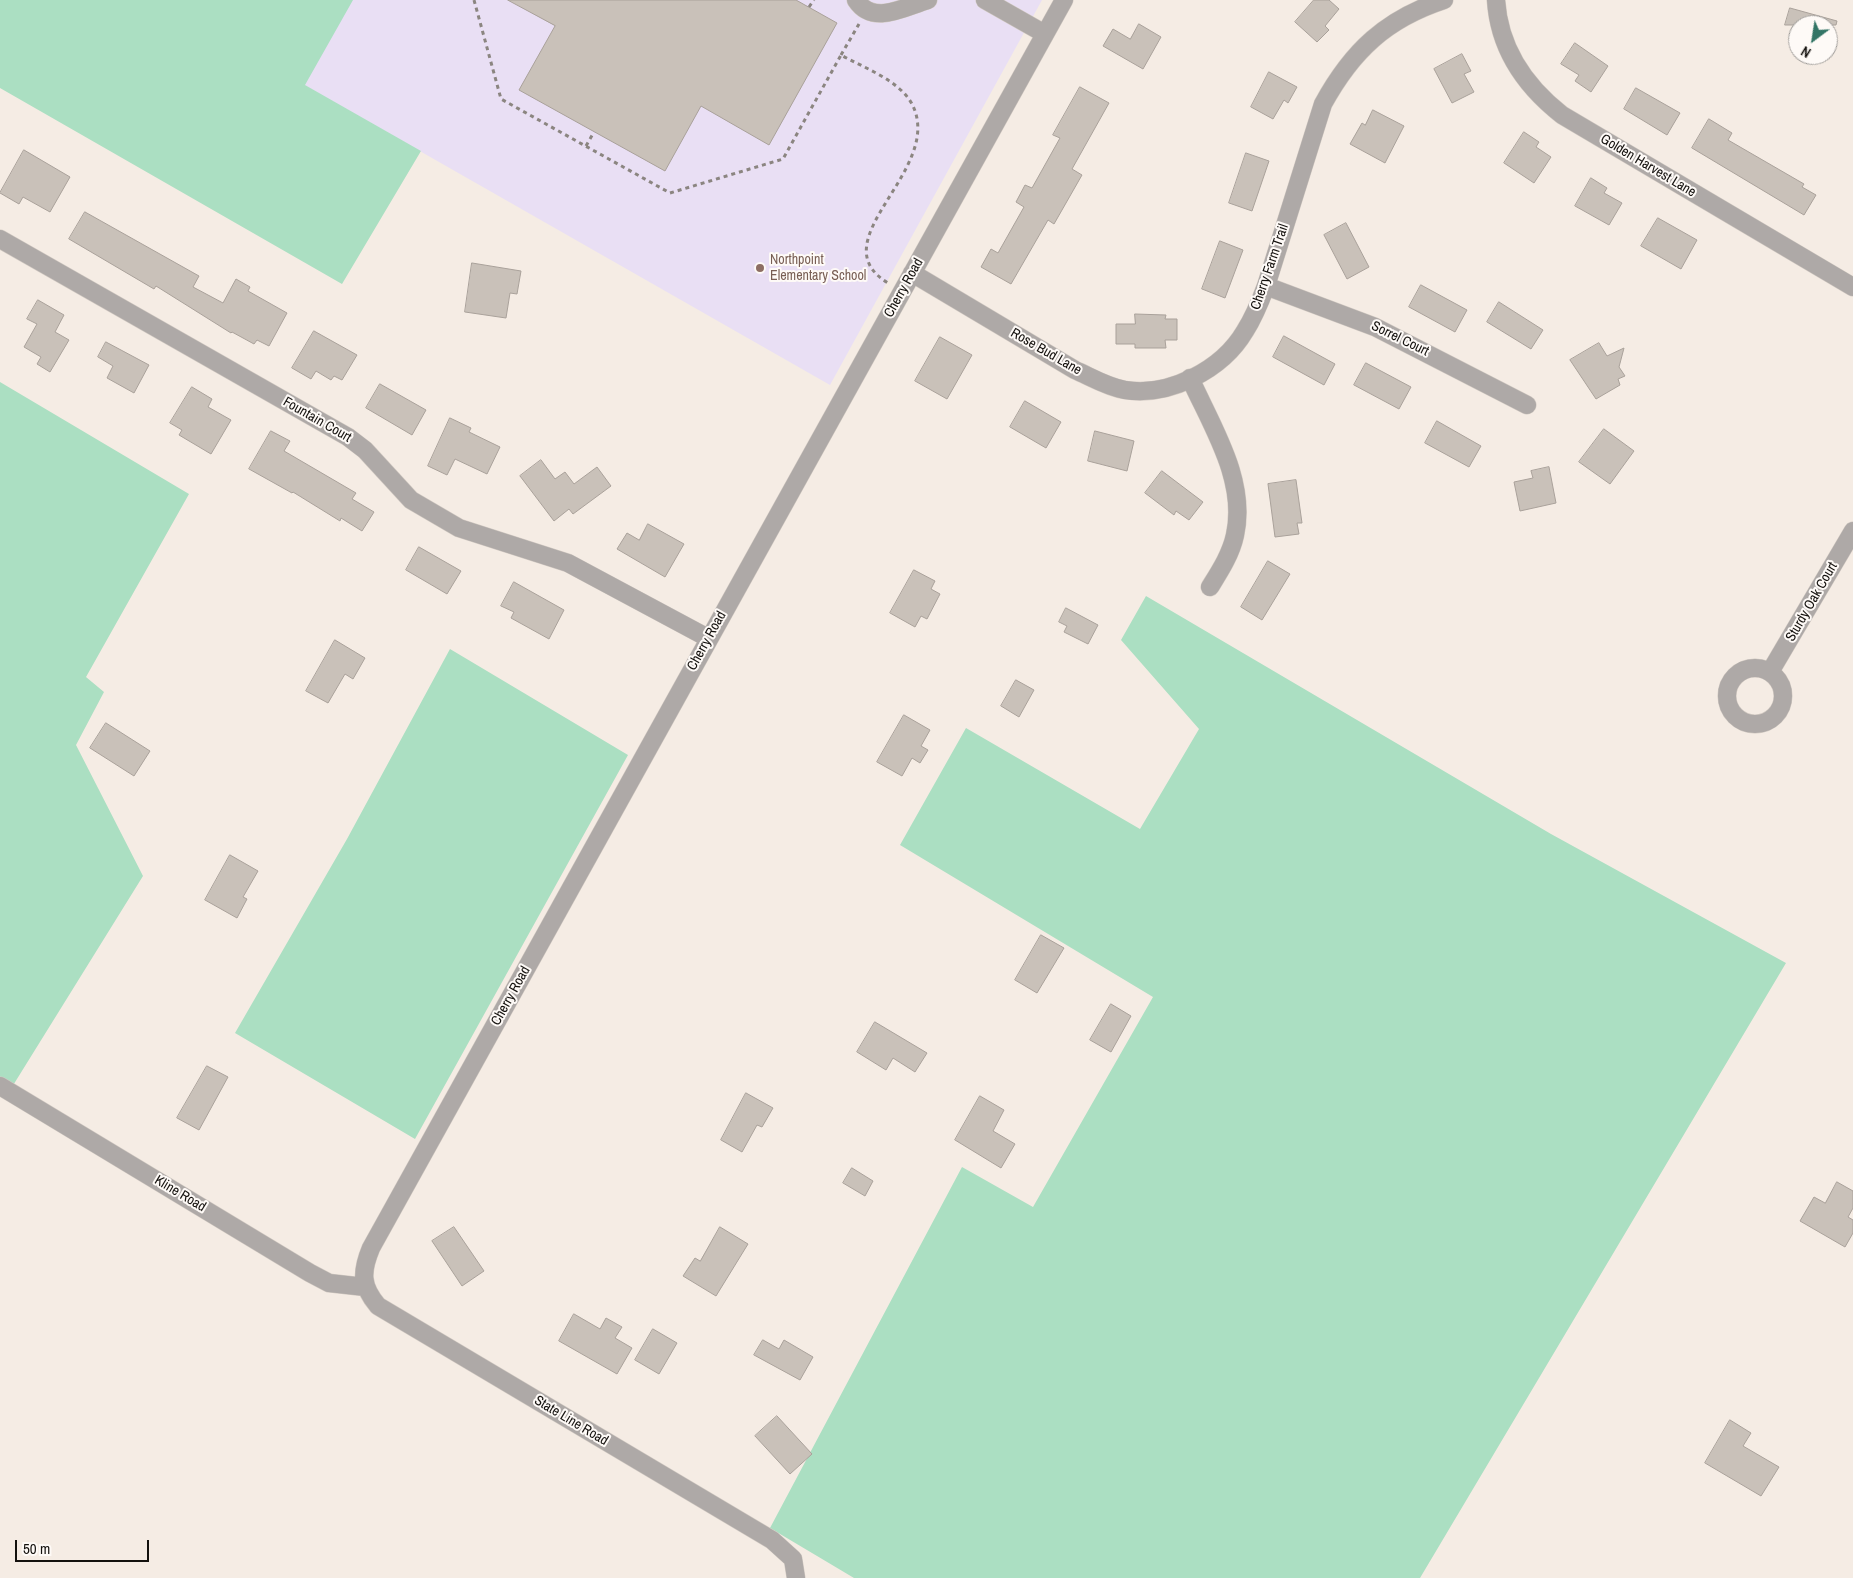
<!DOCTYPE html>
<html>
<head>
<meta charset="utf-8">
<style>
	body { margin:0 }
	#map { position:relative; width:1853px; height:1578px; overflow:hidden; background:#f5ece4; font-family:"Archivo Narrow",sans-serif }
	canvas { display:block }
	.north { position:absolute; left:1788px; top:15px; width:50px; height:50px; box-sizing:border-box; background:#fefaf7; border:1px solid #a09d9a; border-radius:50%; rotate:211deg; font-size:14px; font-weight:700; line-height:20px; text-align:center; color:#14110e }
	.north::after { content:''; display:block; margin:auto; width:18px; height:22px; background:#337566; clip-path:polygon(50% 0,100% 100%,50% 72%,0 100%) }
	.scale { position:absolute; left:15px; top:1540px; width:134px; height:22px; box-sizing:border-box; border:2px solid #14110e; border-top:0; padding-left:6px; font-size:15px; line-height:18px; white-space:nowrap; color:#14110e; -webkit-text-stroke:4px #fefaf7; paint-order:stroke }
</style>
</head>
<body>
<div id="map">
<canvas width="1853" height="1578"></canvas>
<div class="north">N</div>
<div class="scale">50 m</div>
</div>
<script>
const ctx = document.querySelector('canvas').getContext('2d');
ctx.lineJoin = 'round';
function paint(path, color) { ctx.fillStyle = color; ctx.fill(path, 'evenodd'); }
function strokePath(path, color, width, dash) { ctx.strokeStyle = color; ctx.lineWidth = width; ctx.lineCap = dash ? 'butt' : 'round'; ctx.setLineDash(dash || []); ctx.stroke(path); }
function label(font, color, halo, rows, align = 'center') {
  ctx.font = font + ' "Archivo Narrow",sans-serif'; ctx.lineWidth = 4; ctx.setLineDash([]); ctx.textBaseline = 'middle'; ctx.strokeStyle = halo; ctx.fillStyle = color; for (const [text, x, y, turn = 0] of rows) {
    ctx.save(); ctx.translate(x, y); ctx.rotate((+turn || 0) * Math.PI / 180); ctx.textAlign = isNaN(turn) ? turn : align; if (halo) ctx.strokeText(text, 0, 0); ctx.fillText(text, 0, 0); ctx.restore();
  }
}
paint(new Path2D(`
	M155,0h887l-212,385z`), '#e9dff4');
paint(new Path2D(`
	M0,0h353l-48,85 116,66 -79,133 -342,-196z
	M0,382l189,112 -103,183 18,15 -28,53 67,131 -131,211 -12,-7z
	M1146,596l405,238 235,129 -366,615h-566l-84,-50 192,-361 71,40 120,-210 -253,-152 66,-117 174,101 59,-100 -78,-89z
	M450,649l178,106 -213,384 -180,-106 112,-194z`), '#abdfc2');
const building = new Path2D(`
	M508,0h288l41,23 -68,122 -68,-39 -36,65 -146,-81 36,-64z
	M1314,0h15l10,9 -14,17 4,4 -12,12 -22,-20z
	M1790,8l47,13 -1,4h-51z
	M1139,24l22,13 -18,32 -40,-23 10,-17 17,10z
	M1575,43l33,23 -17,26 -16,-11 4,-6 -18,-11z
	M1462,54l9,17 -7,3 10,18 -22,11 -18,-34z
	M1269,72l28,15 -9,16 -4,-3 -11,19 -22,-12z
	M1080,87l29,16 -37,66 10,6 -28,49 -6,-4 -37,64 -30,-17 10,-18 7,4 26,-46 -8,-5 9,-17 7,3 28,-50 -7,-3z
	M1636,88l44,25 -13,22 -43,-26z
	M1373,110l31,16 -19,37 -35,-19 12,-21 3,2z
	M1709,119l23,14 -4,7 76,44 -2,3 14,8 -12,20 -112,-67z
	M1524,132l15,10 -3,5 15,10 -17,26 -30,-20z
	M24,150l46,27 -20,35 -27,-15 -4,7 -19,-11z
	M1246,153l23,8 -17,50 -23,-8z
	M1591,178l16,10 -3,5 18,10 -13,22 -34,-19z
	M85,212l114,64 -6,11 30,16 13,-24 14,8 -2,4 39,22 -18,33 -12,-6 -3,4 -22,-12 -1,1 -75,-47 -2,3 -85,-50z
	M1658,218l39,22 -16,29 -40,-23z
	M1346,223l23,44 -22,12 -23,-44z
	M1220,241l23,9 -18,48 -23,-9z
	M472,263l49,8 -4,23 -7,-1 -4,25 -41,-6z
	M1421,285l46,25 -12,22 -46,-25z
	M38,300l26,15 -9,17 14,8 -19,32 -13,-8 4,-7 -17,-10 13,-23 -10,-5z
	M1499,302l44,28 -12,19 -44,-27z
	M1135,314l31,1 -1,4h12v21h-12l1,8h-31v-4h-19v-20h19z
	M314,331l43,24 -15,25 -8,-4 -3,4 -15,-9 -5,8 -19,-11z
	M1284,336l51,28 -11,21 -51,-28z
	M940,337l32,18 -25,44 -32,-18z
	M106,342l43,23 -15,28 -27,-15 6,-12 -15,-9z
	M1599,343l8,13 17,-8 -5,19 6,9 -7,3 2,6 -24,14 -26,-39z
	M1366,363l45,24 -12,22 -45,-24z
	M380,384l46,26 -14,25 -46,-27z
	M192,387l20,12 -4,8 23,13 -20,34 -32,-19 3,-5 -12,-7z
	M1025,401l36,21 -15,26 -36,-21z
	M450,418l21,10 -2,4 31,15 -13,27 -32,-15 -8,16 -19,-9z
	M1437,421l44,25 -12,21 -44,-24z
	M1604,429l30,22 -24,33 -31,-22z
	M271,431l19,10 -6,10 72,42 -4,6 22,13 -12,19 -21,-13 -1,3 -47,-29 -1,1 -43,-24z
	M1095,431l39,10 -7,30 -39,-10z
	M541,460l14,19 10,-7 9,12 23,-17 14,19 -38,28 -4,-5 -15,12 -34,-45z
	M1549,467l7,36 -36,8 -6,-29 19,-4 -2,-7z
	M1162,471l41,31 -14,18 -13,-9 -2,4 -29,-22z
	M1296,480l6,43h-5l2,11 -24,3 -7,-53z
	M648,524l36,20 -19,33 -48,-28 10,-16 12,7z
	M419,547l42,24 -14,23 -41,-24z
	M1268,561l22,13 -28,46 -21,-13z
	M914,570l21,11 -4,8 9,5 -13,25 -6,-3 -6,11 -25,-14z
	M514,582l50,28 -15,29 -38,-21 3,-6 -13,-6z
	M1066,608l32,17 -10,19 -24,-12 3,-6 -8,-4z
	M335,640l30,18 -12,21 -8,-5 -17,29 -22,-12z
	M1016,680l18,10 -15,27 -18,-11z
	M904,715l26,15 -9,16 7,4 -8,13 -8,-5 -10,18 -25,-14z
	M106,723l44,28 -16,25 -44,-28z
	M230,855l28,16 -15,26 4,2 -10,19 -32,-18z
	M1041,935l23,13 -27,45 -22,-13z
	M1111,1004l20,12 -20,36 -21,-12z
	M875,1022l52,31 -12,19 -22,-14 -7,12 -29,-18z
	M207,1066l21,11 -29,53 -22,-12z
	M746,1093l27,15 -11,19 -5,-2 -15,27 -21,-12z
	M980,1096l24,14 -11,21 22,13 -14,24 -46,-28z
	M852,1168l21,13 -8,15 -22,-13z
	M1837,1182l16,9v17l-5,9 5,3v13l-8,14 -45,-26 14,-24 11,6z
	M454,1227l30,44 -22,15 -30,-45z
	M720,1227l28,17 -32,52 -33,-20 12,-18 5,3z
	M574,1314l26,15 6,-11 16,9 -7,11 17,10 -15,26 -58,-33z
	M653,1329l24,14 -18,31 -24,-14z
	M763,1340l16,9 5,-9 29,17 -13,23 -46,-25z
	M777,1416l35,38 -22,20 -35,-38z
	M1730,1420l21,13 -8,13 36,21 -18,29 -56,-33z`);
paint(building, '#c9c1b9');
strokePath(building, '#a9a19a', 1);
const minor = new Path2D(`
	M856,0c17,26 48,7 72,0
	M985,0l60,34
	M1496,0c3,48 29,86 66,115l291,172
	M0,239l348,198 17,13 46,50 48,28 109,35 140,75
	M912,273l163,97c16,7 32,17 50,20 44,7 97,-20 120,-59 9,-14 15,-29 21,-45l57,-182c29,-53 63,-85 121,-104
	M1266,286l109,41 152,78
	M1190,378c22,49 57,102 45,157 -4,19 -15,36 -25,52
	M1727 696a28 28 0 1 1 56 0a28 28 0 1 1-56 0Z
	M1770,672l83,-141
	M0,1086l310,187 19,10 36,4
	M796,1578l-3,-19 -21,-19 -394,-234c-17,-20 -17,-34 -7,-58l693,-1248`);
strokePath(minor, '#d1c9c2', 19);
strokePath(new Path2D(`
	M474,0l27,99 169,94 113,-34 58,-104c23,13 58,25 71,49 34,66 -95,136 -24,179
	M809,7l5,-7
	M841,55l18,-31
	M586,146l8,-14`), '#8b8580', 3, [4, 4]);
strokePath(minor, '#aea9a7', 18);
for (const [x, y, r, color] of [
	[760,268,5,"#8d6e63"]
]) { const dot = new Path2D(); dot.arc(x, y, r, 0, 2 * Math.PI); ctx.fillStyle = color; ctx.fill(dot); strokePath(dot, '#fefaf7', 2); }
label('14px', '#14110e', '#fefaf7', [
	["Golden Harvest Lane",1648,166,31],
	["Cherry Farm Trail",1270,267,-71],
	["Cherry Road",904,288,-61],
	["Sorrel Court",1400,339,26],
	["Rose Bud Lane",1046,352,30],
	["Fountain Court",317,420,30],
	["Sturdy Oak Court",1812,602,-60],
	["Cherry Road",707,641,-61],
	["Cherry Road",511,996,-61],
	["Kline Road",180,1194,31],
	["State Line Road",571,1421,31]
]);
label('14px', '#785e54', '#fefaf7', [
	["Northpoint",770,260],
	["Elementary School",770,276]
], 'left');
</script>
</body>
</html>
